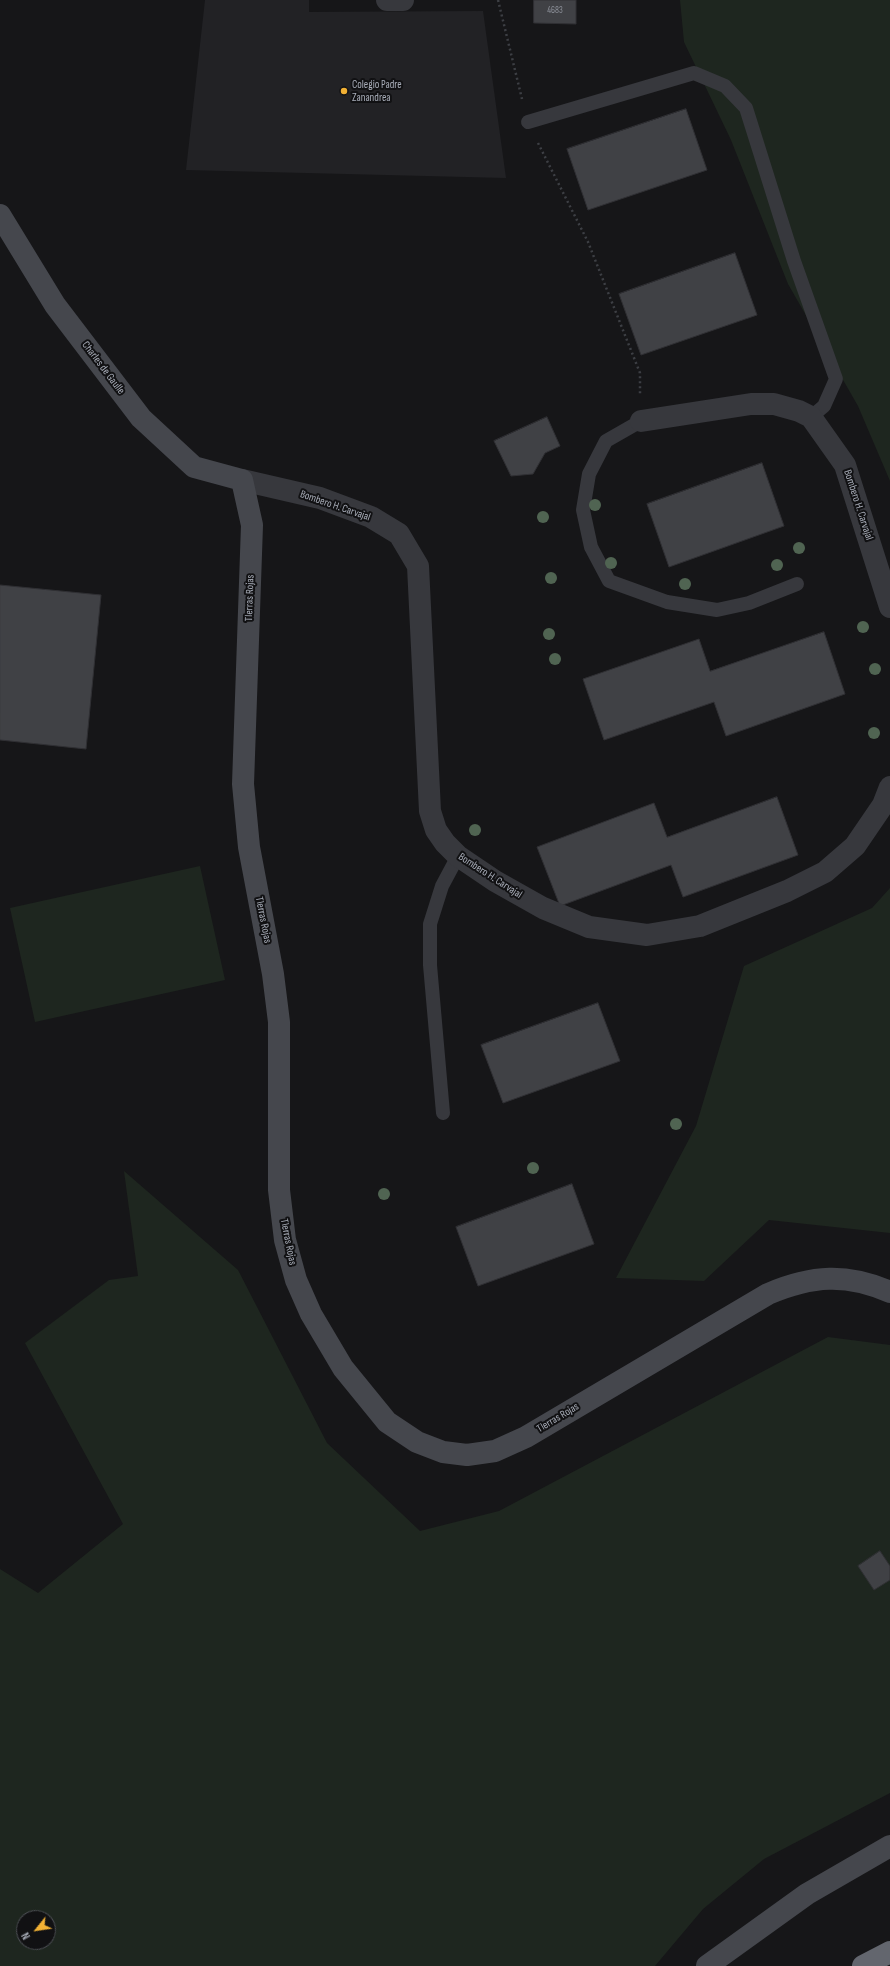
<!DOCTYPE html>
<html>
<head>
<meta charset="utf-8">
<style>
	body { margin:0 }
	#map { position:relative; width:890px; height:1966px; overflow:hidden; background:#161618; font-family:"Sofia Sans Condensed",sans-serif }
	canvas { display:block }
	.north { position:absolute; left:16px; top:1910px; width:40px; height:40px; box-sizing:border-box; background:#111113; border:1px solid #4d4f55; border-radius:50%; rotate:240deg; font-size:11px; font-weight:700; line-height:16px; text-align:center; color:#a8adb8 }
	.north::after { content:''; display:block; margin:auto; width:14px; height:18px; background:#f2b134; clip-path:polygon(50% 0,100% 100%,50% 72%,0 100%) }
</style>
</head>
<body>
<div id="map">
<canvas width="890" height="1966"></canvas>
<div class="north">N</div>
</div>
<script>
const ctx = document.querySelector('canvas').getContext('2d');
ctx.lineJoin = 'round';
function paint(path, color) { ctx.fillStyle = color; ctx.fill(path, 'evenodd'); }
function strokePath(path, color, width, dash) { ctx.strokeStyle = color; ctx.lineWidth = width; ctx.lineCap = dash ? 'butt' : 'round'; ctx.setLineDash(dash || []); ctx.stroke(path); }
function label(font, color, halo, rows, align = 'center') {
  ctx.font = font + ' "Sofia Sans Condensed",sans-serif'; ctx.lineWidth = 4; ctx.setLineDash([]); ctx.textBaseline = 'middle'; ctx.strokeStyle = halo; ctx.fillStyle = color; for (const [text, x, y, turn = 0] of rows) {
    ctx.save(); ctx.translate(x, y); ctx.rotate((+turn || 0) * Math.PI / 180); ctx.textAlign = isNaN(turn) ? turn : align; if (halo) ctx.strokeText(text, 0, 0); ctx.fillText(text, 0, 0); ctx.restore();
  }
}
paint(new Path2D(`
	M205,0h104v12l174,-1 23,167 -320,-8z`), '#222225');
paint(new Path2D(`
	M680,0h210v481l-32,-75 -70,-122 -57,-144 -47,-98z
	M200,866l25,114 -190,42 -25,-114z
	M890,888v345l-121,-13 -65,61 -88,-3 80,-152 48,-160 128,-58z
	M124,1171l114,99 89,173 93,88 79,-20 329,-174 62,8v448l-126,66 -61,50 -48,57h-655v-397l38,24 85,-69 -98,-181 84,-63 29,-4zM24,1918h24v24h-24z`), '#1e261f');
const building = new Path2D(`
	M534,0h42v24l-42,-1z
	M686,109l21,61 -119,40 -21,-61z
	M735,253l22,62 -116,40 -22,-61z
	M547,417l13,29 -15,7 -12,21 -22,2 -17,-35z
	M762,463l22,63 -115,41 -22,-63z
	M0,585l101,10 -15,154 -86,-9z
	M824,632l21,62 -119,42 -12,-34 -110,38 -21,-61 116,-40 11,32z
	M777,797l21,58 -115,42 -12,-32 -111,41 -23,-59 117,-44 13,34z
	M598,1003l22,58 -117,42 -22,-58z
	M572,1184l22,60 -116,42 -22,-59z
	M880,1551l10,15v14l-16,10 -16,-24z`);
paint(building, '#404145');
strokePath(building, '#303034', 1);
strokePath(new Path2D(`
	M498,0l24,99
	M538,143l50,99 52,131v21`), '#3d3f44', 2.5, [2, 3]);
strokePath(new Path2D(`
	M528,122l166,-49 31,13 21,22 48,153 42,118 -12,27 -13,11
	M641,421l-35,20 -17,33 -6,36 8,37 18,34 58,21 50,8 32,-7 48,-19
	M443,1113l-13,-148v-41l12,-38 16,-30`), '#37383d', 14);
strokePath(new Path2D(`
	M387,0h16
	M641,421l110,-17h23l25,7 12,6 34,48 45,142
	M242,480l78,18 51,19 28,17 19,32 12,245 6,19 9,13 13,13 37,25 48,27 46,19 58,8 53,-9 87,-35 38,-19 30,-26 28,-41 7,-18`), '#37383d', 22);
strokePath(new Path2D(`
	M0,215l55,90 86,113 53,49 48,13 10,45 -9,259 6,63 24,127 6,48v168l6,50 11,40 15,34 32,54 44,54 30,20 26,10 24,3 28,-4 31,-14 242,-143c44,-19 79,-21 122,-2
	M707,1966l100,-72 83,-48`), '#45474d', 22);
strokePath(new Path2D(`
	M863,1966l27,-14`), '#63666e', 22);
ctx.fillStyle = '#506452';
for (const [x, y] of [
	[595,505],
	[543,517],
	[799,548],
	[611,563],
	[777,565],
	[551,578],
	[685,584],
	[863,627],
	[549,634],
	[555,659],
	[875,669],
	[874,733],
	[475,830],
	[676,1124],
	[533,1168],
	[384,1194]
]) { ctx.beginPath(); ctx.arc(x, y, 6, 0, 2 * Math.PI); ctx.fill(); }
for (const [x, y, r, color] of [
	[344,91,4,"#f2b134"]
]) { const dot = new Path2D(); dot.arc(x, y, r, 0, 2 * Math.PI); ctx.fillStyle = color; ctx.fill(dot); strokePath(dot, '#111113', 1.5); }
label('9px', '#8e929b', null, [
	["4683",555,11]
]);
label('11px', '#a8adb8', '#111113', [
	["Colegio Padre",352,85],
	["Zanandrea",352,98]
], 'left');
label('11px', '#a8adb8', '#111113', [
	["Charles de Gaulle",103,368,53],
	["Bombero H. Carvajal",858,505,72],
	["Bombero H. Carvajal",335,506,19],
	["TIerras Rojas",250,598,-88],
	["Bombero H. Carvajal",490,876,33],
	["TIerras Rojas",263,920,79],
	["TIerras Rojas",288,1242,79],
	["TIerras Rojas",558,1418,-31]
]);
</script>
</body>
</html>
